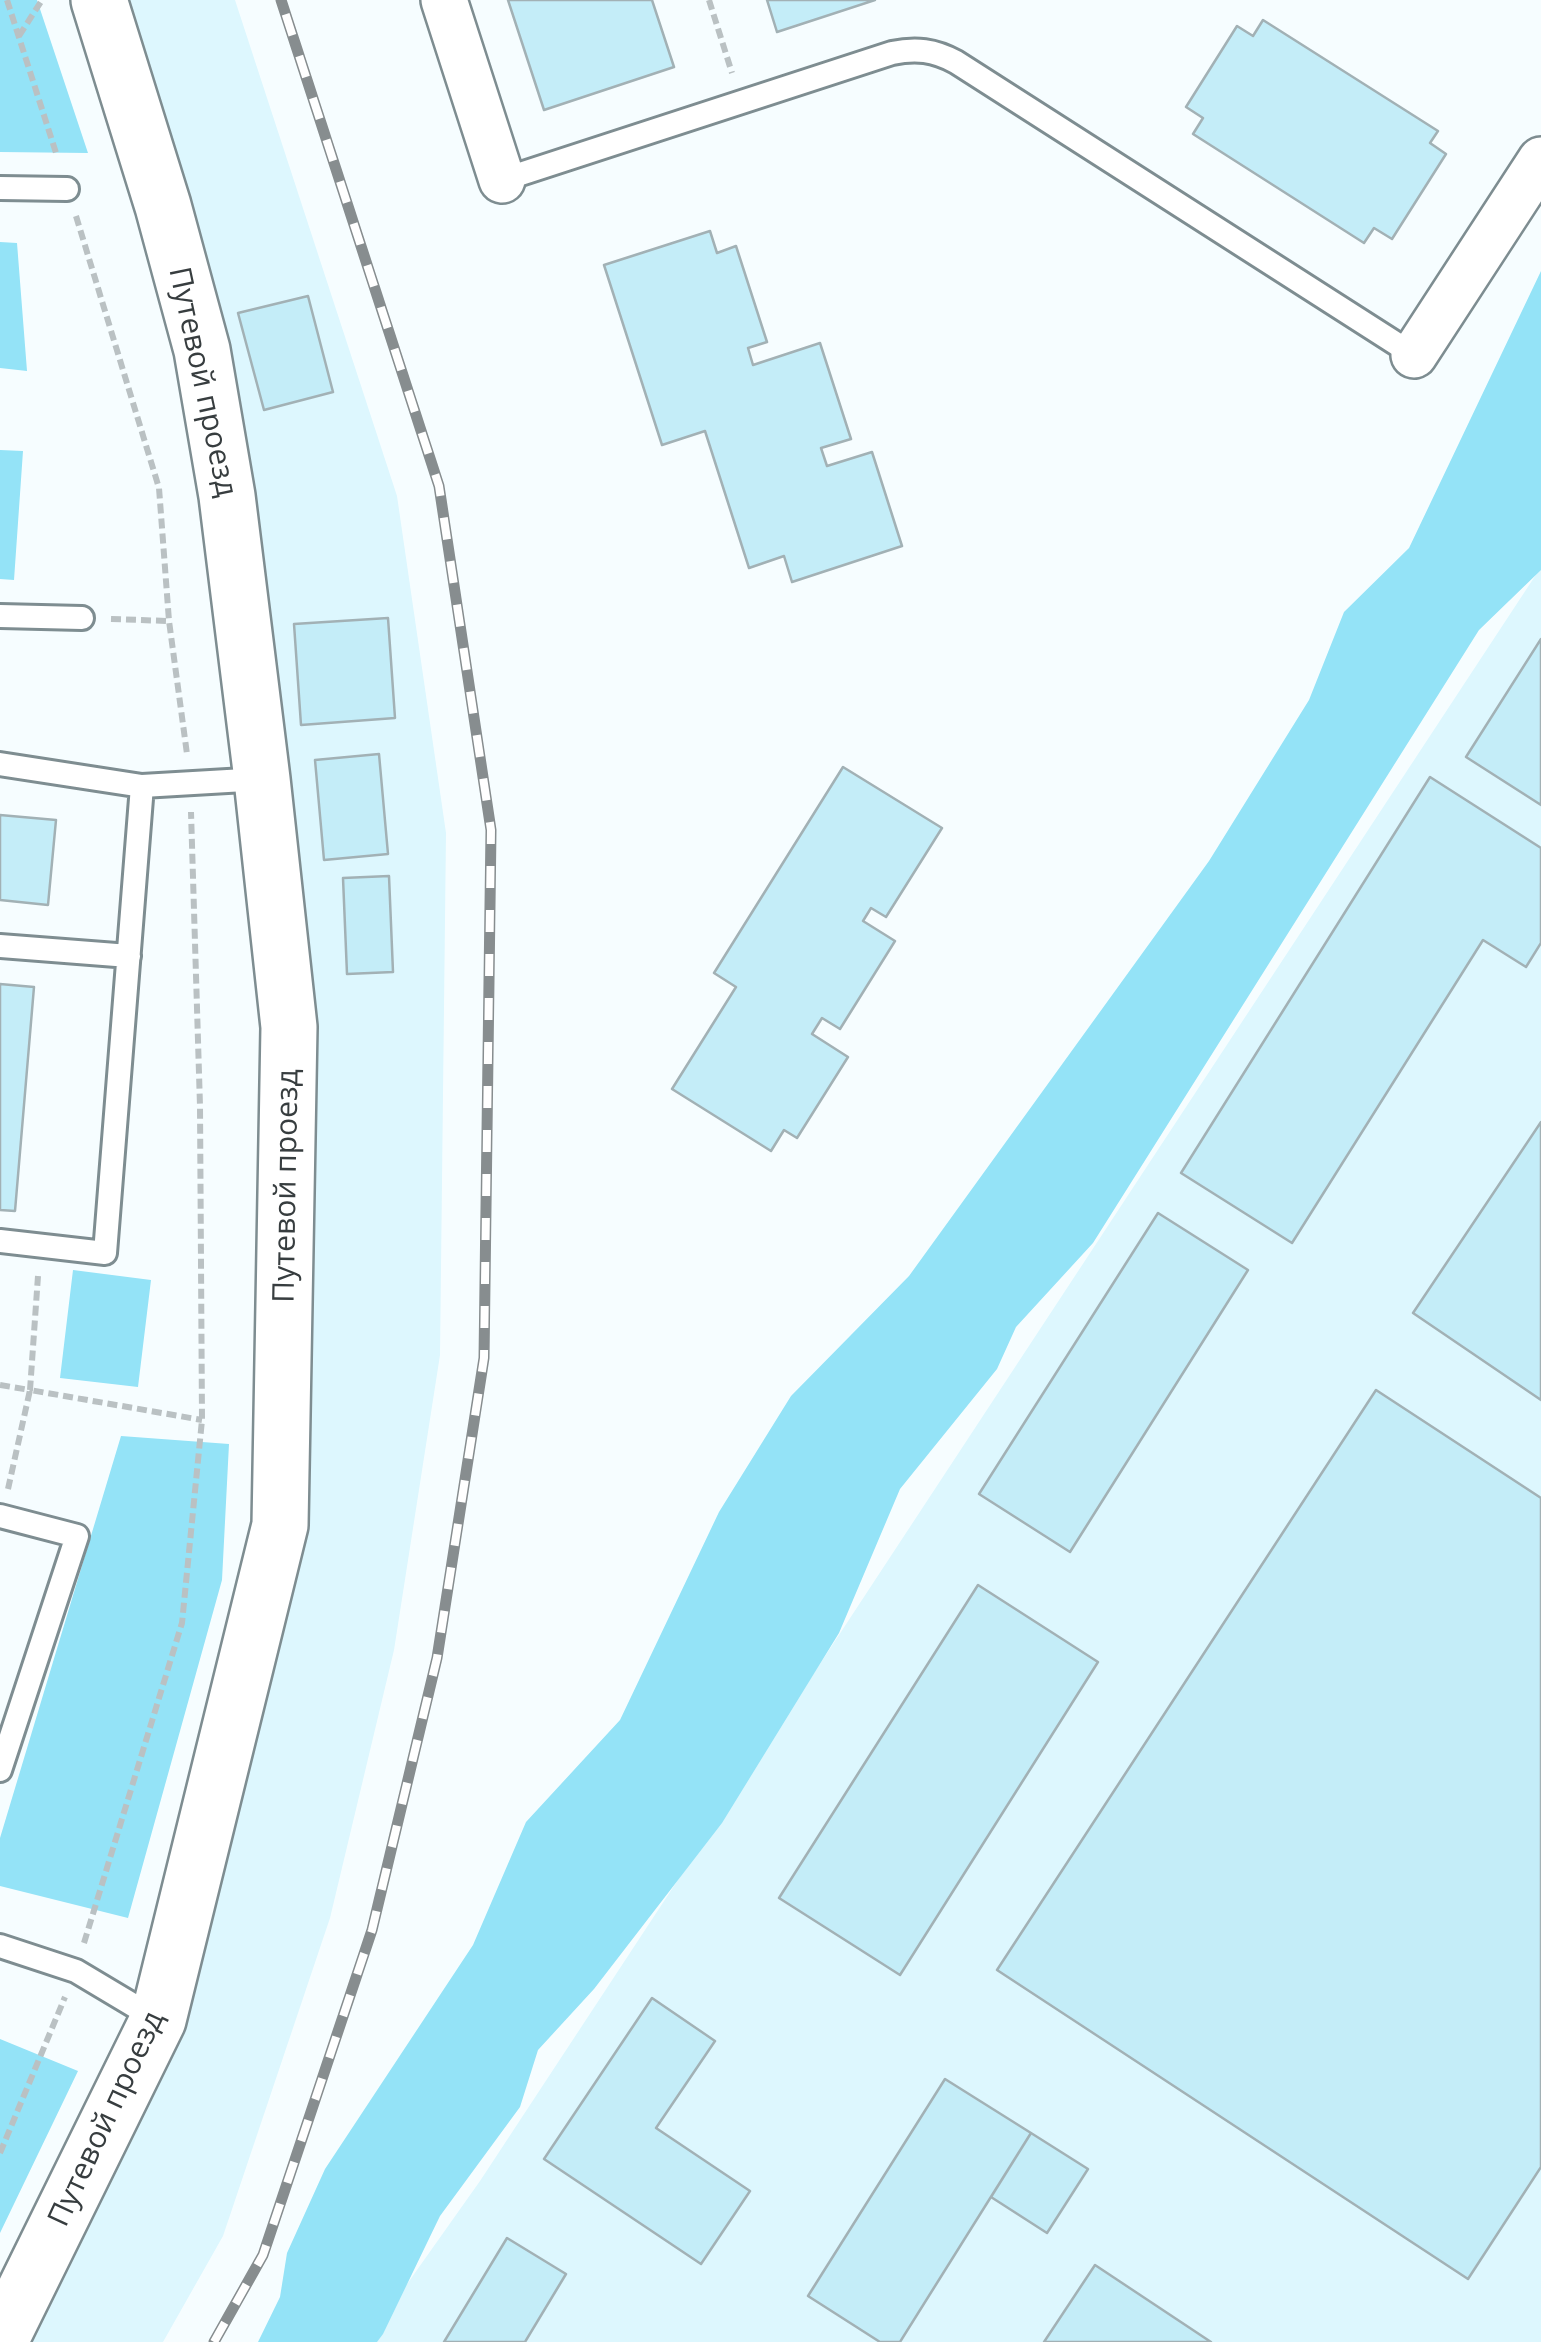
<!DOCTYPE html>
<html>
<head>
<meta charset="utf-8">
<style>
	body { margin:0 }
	canvas { display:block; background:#f6fdff }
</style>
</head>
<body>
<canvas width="1541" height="2342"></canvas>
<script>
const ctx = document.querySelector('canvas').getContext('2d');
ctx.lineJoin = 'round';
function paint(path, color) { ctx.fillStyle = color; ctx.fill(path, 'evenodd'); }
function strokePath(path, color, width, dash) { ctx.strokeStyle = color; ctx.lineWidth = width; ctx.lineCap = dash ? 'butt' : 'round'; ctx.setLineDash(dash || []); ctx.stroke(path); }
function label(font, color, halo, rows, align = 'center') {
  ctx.font = font + ' "Open Sans",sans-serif'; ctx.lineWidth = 10; ctx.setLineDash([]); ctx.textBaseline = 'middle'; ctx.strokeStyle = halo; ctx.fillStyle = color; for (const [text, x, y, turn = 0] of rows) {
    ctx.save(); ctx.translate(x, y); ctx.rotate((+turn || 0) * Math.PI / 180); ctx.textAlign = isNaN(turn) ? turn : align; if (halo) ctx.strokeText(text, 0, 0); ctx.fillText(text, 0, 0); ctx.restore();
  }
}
paint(new Path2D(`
	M122,0h113l162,496 49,337 -6,522 -46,295 -64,268 -107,318 -60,106h-139l279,-814 9,-501z
	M1541,567v1775h-1175l114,-161z`), '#ddf7fe');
paint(new Path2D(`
	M0,0h37l51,153 -88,-1z
	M0,242l17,1 10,128 -27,-3z
	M1541,271v299l-62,60 -386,613 -77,84 -19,42 -97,120 -61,144 -117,190 -128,166 -56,61 -18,57 -80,109 -57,118 -6,8h-119l22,-45 7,-44 38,-84 148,-224 53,-123 94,-102 99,-208 72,-116 118,-120 300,-415 100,-161 35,-88 65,-64z
	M0,450l23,1 -9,129 -14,-1z
	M73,1270l78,10 -13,107 -78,-9z
	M121,1436l108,8 -7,136 -94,338 -128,-32v-48z
	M0,2039l78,32 -78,162z`), '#94e3f7');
const building = new Path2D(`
	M508,0h144l22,67 -130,43z
	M767,0h108l-98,32z
	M1263,20l175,111 -8,12 16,11 -54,85 -18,-11 -10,15 -171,-109 10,-16 -17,-11 51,-81 16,10z
	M710,231l7,22 19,-7 31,96 -19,6 5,17 67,-22 31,96 -30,9 6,18 45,-14 30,94 -110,36 -8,-26 -35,12 -44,-137 -43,14 -58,-180z
	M308,296l25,96 -69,18 -26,-97z
	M388,618l7,100 -94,7 -7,-101z
	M1541,639v166l-75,-48z
	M379,754l9,100 -64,6 -9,-100z
	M843,767l99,61 -56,89 -15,-9 -8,13 32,20 -55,88 -18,-11 -10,16 36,23 -51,81 -13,-8 -13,21 -99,-62 64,-102 -22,-14z
	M1430,777l111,71v95l-15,24 -43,-27 -191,303 -111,-70z
	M0,815l56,5 -8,85 -48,-5z
	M389,876l4,96 -46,2 -4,-96z
	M0,984l34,3 -19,224 -15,-1z
	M1541,1122v278l-128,-87z
	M1158,1213l90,57 -178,282 -91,-58z
	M1376,1390l165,108v669l-73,112 -471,-309z
	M978,1585l120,77 -198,313 -121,-77z
	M652,1998l63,43 -59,87 94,63 -49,73 -157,-105z
	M945,2079l86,54 -131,209h-20l-72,-46z
	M1031,2133l57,36 -41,64 -56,-36z
	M507,2238l59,36 -41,68h-81z
	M1095,2265l116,77h-167z`);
paint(building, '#c4edf8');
strokePath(building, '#a2b1b5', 2.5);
const service = new Path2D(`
	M502,180l390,-127c24,-5 42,-3 64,9l458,293
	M0,188l67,1
	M0,616l82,2
	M0,764l142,22 120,-7
	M0,946l129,10
	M0,1241l105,12 37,-467
	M0,1516l77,20 -77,234
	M0,1946l76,25 82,49`);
const minor = new Path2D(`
	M444,0l58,180
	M1414,355l127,-195`);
const tertiary = new Path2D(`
	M0,2341l158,-321 122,-495 9,-498 -27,-248 -35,-283 -25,-146 -39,-144 -64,-206`);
strokePath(service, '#7e8d91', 28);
strokePath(minor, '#7e8d91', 50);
strokePath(tertiary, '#7e8d91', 60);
strokePath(new Path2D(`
	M7,0l50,156
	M709,0l23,73
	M19,36l23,-36
	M76,216l83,272 10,133 18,133
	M111,619l58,2
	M0,1385l30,5 8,-114
	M8,1489l22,-99 172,30
	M84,1943l98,-320 20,-203 -2,-314 -9,-294
	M0,2153l65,-156`), '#bac1c3', 6, [10, 5]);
strokePath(service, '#fff', 22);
strokePath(minor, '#fff', 45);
strokePath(tertiary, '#fff', 55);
const rail = new Path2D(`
	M214,2342l49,-87 109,-325 65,-272 47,-300 7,-528 -52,-344 -158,-486`);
strokePath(rail, '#878d8f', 11);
strokePath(rail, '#fff', 8, [22]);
label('30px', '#373d3f', '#fff', [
	["Путевой проезд",202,382,78],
	["Путевой проезд",287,1186,-89],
	["Путевой проезд",107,2119,-65]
]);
</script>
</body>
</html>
